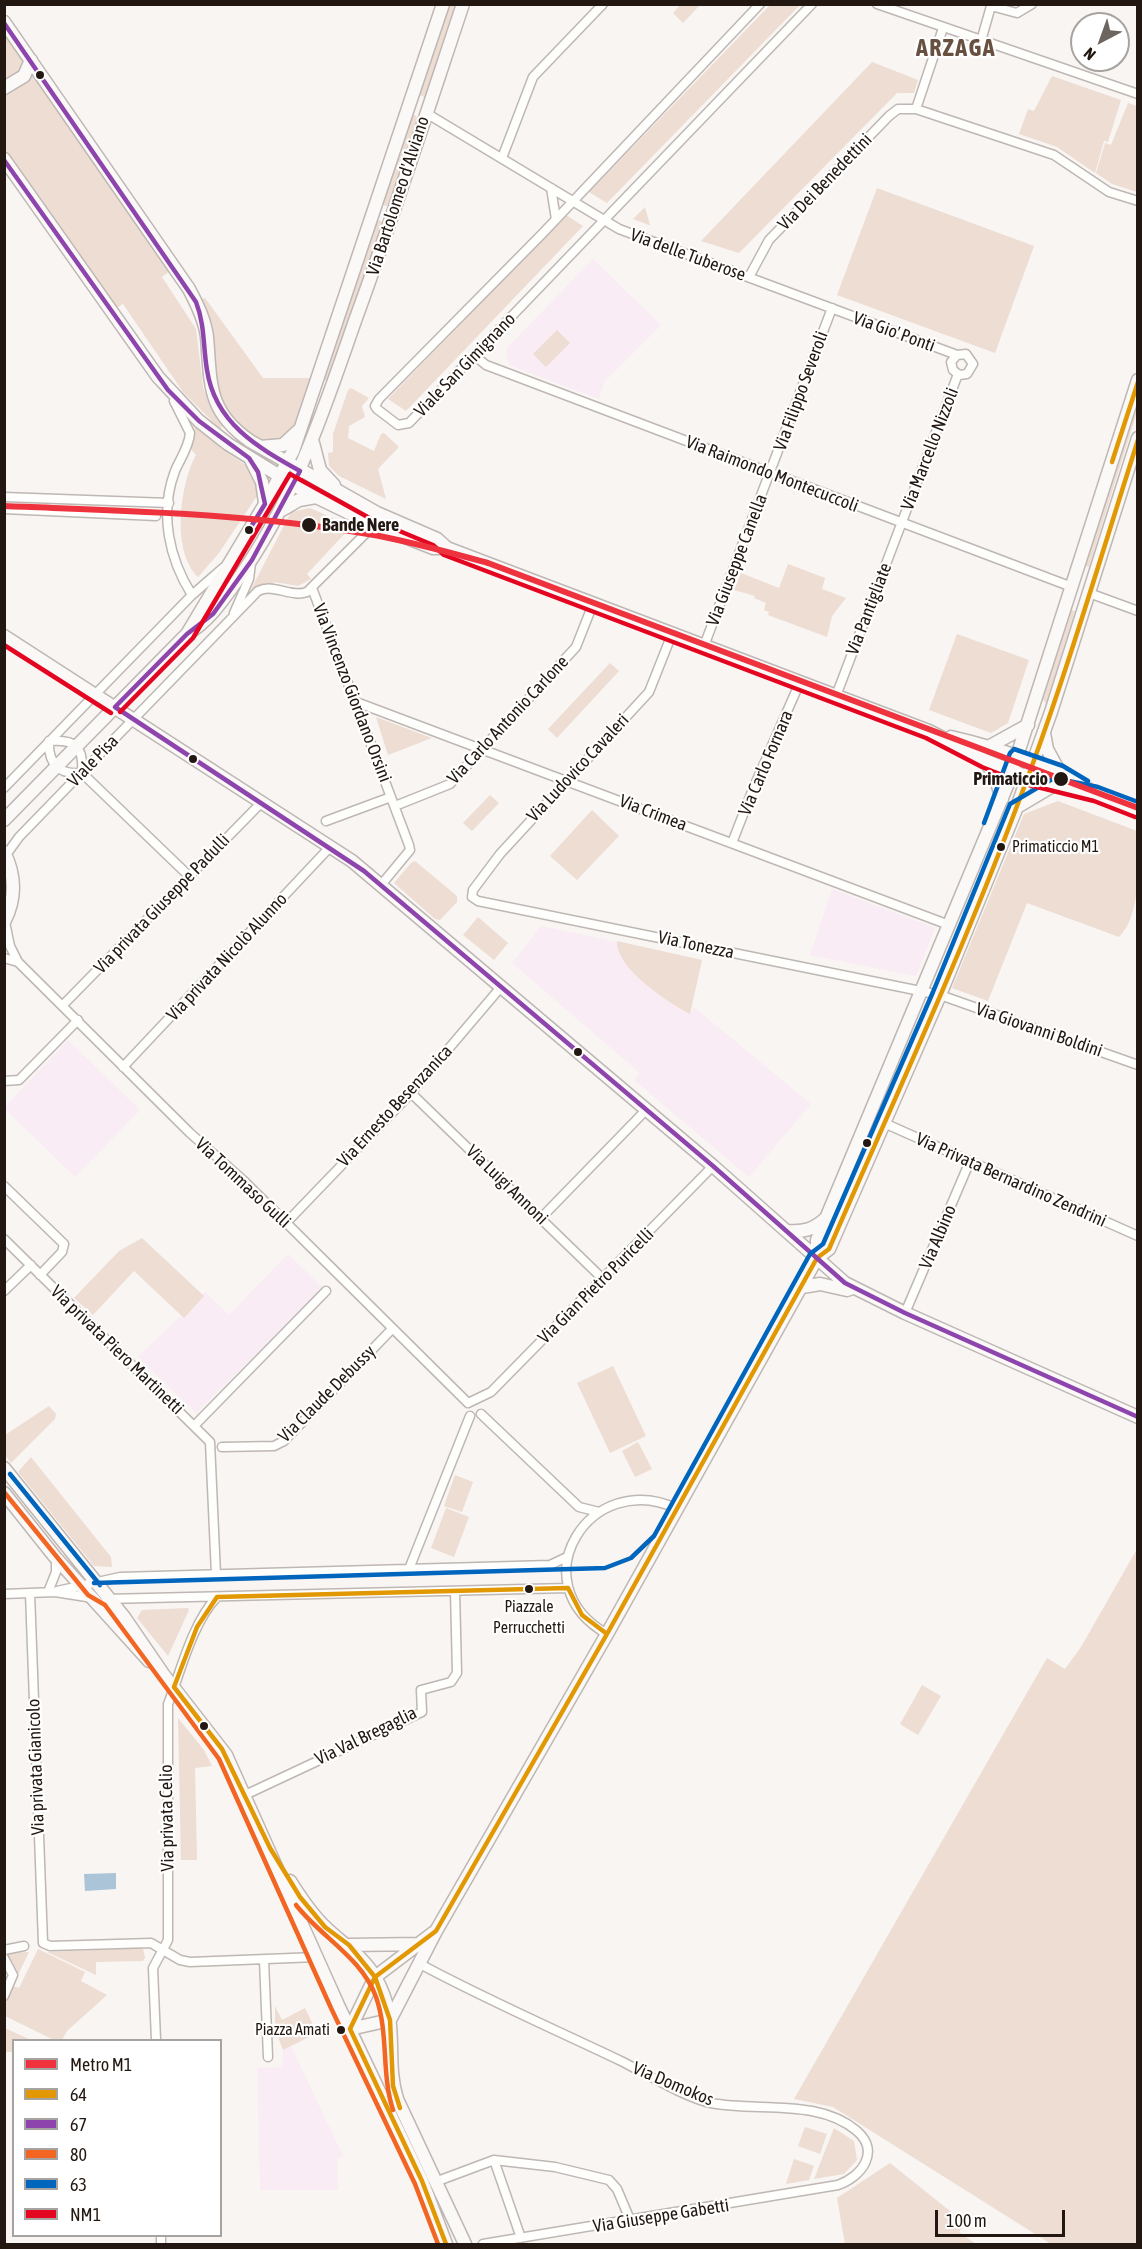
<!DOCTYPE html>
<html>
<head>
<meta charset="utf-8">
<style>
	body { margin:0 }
	#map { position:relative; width:1142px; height:2249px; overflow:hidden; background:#f8f5f3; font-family:"Asap Condensed",sans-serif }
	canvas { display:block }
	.frame { position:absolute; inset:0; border:6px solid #221811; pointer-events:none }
	.legend { position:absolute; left:12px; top:2039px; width:210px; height:198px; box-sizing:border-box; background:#fff; border:2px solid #a7a3a0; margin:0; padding:8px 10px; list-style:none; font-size:18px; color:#221811 }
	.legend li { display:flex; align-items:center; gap:12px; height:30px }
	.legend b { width:30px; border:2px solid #a7a3a0 }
	.north { position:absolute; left:1070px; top:12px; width:60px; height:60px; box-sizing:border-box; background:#fff; border:2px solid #a7a3a0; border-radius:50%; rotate:221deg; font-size:16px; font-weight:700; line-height:24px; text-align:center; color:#221811 }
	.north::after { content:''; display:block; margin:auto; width:21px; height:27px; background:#6d6560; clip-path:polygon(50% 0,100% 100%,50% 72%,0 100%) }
	.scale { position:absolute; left:935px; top:2210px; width:130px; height:27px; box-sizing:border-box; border:3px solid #221811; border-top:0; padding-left:8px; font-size:18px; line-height:21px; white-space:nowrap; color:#221811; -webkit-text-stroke:4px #fff; paint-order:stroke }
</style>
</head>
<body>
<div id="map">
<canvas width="1142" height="2249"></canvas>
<div class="frame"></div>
<ul class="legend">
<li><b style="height:8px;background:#ee333e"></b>Metro M1</li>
<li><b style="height:8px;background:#e29802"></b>64</li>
<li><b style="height:8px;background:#8e44ad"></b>67</li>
<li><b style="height:8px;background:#f26522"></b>80</li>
<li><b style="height:8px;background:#0065bd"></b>63</li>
<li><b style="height:8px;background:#e40520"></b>NM1</li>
</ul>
<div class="north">N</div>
<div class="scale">100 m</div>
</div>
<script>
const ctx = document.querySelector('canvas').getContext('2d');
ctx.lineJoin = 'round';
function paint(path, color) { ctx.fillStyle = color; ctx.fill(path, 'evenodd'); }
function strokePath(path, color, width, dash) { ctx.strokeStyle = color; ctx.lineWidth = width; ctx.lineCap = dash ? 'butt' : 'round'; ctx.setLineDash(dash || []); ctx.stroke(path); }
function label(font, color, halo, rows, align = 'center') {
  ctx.font = font + ' "Asap Condensed",sans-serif'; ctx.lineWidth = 4.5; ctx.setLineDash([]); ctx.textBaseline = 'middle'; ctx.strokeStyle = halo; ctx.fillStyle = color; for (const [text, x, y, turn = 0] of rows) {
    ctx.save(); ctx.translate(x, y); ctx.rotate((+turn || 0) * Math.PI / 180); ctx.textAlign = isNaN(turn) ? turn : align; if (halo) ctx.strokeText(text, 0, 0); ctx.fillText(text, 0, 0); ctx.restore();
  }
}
paint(new Path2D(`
	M593,259l68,66 -57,57 -5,17 -90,-34 -3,-16z
	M832,889l103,39 -19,48 -106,-21z
	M541,926l161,34 -12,52 5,-4 116,96 -62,73 -115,-97 6,-7 -128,-110z
	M68,1040l72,70 -65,67 -71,-69z
	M288,1254l35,34 -127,125 -58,-56 67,-65 24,23z
	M291,2046l52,110 -6,3 1,31h-78l-3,-122 26,-1v-17z`), '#f9ecf4');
paint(new Path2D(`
	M681,4h19v1l-17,18 -10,-10z
	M447,5h11l-31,93 -10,-4z
	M770,5h30l-193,198 -18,-11z
	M4,29l21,30v9l-21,16z
	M872,62l46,18 -4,13h-17l-158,160 -38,-12z
	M31,74h3l137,196 -9,7 34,52 7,58 6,16 15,22 -4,4 -37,-37 -60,-88 -8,5 -106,-155 -4,-1v-62z
	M1052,76l69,24 -13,42 -4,-1 -9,32 -38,-26 -38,-13 9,-25 6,2z
	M1128,103l9,3v86l-25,-8 -16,-11 9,-30 6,2z
	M415,115l4,4 -29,86 -5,1 -3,-3 29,-87z
	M877,188l157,58 -39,107 -158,-58z
	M645,207l5,18h-1l-16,-6z
	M566,215l17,11 -177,185 -18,-12z
	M380,220l4,5 -55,157 -7,-3 54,-158z
	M205,298l58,80h48l-20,59 -24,7c-70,-39 -42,-83 -65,-145z
	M557,330l13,13 -24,24 -13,-13z
	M351,388l18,10 -7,8 3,11 -16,9 -1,12 26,13 7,-17 3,-1 14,13v2l-20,21 8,30 -47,-23 -10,-10 -1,-13 5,-1v-18l15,-44z
	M1135,406l2,6 -48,155 -4,-1z
	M196,425l26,24 34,23 1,24 -38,57 -21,24c-27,-26 -18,-93 -2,-122l-6,-7z
	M310,508l39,17v4l-42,45 4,5 -13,7 -24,-4 -1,4 -26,11 44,-85z
	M788,564l37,14 -3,11 24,9 -14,18 -5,21 -59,-22 1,-3 -5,-2 2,-7 -12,-5 1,-2 -21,-6 7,-17 38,15z
	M1071,610l4,1 -29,93 -3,-5z
	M957,634l72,26 -21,63 -17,10 -62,-23z
	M610,663l9,8 -62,67 -9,-9z
	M376,717l56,21 -44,17z
	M490,795l9,8 -27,28 -9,-8z
	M1058,801l79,30c1,32 5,83 -18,106l-92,-34 -39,98 -36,-13 72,-174z
	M592,810l27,26 -42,44 -27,-24z
	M415,861l42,35v6l-17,18 -5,-1 -41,-36 17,-20z
	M478,917l30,26 -14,17 -31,-25z
	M617,941l85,19 -12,54c-22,-12 -74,-45 -73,-73z
	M898,1071l1,2 -35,77 31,-78z
	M142,1238l62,58 -20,22 -50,-47 -41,44 -19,-17 45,-47z
	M613,1366l33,70 -36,17 -33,-70z
	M49,1406l7,8 -1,5 -44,44 -6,-8v-20z
	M638,1442l14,27 -17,8 -13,-26z
	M31,1457l80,100 1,10 -18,-1 -76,-94z
	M455,1475l18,7 -11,30 -18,-6z
	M446,1508l23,9 -15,40 -23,-9z
	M1137,1549v695h-86l-218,-137 -39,-8 253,-441 18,11 16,-22z
	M188,1608l1,2 -21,46 -31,-38 5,-8z
	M922,1685l19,11 -23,39 -18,-11z
	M178,1718l26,32 8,16 -17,2 2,92h-16z
	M143,1948l2,10 -2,3 -47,1v13l-49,-23z
	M38,1949l47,23 -4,9 26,14 -40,36 -5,9h-8l-49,-24 -1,-14 8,-16 7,2z
	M29,1952l-12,25v-7l-10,-17z
	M275,2006l7,14 23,-12 12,25 -34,17 -8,-21z
	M4,2028h1l26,12h-17l-1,12h-8z
	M805,2127l22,7 -7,20 -22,-8z
	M834,2128l20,13 3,19 -13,14 -30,5z
	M794,2159l20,7 -5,14 -23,4z
	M890,2163l75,60 -6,9 17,12h-131l-8,-46z`), '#edddd3');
paint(new Path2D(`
	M116,1873v16l-31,2 -1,-17z`), '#abc4d8');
const street = new Path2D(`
	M760,4l-218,230 -163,165 -4,7 2,3 21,16 11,-2 403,-419
	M877,4l261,90
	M981,41l10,-35 26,7 15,-9
	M916,109l27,-81
	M426,113l193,116 338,126 9,-1 7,10 -6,10 -8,1 -6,-5 -2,-8 6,-7
	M502,158l31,-81 70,-73
	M551,188l5,31
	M749,277l20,-37 120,-124 9,-7h18l138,46 55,37 29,9
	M474,355l12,10 586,222
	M174,401l16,32c-1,14 -10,26 -15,38 -16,42 -6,88 17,124
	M4,497l165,6
	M4,509l152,7
	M312,588l97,257 1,5 -29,35
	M1089,593l49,18
	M234,613l15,-34 2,-16
	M672,634l-23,58 -149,162 -27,36 -1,7 6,4 462,94 198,70
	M704,646l128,-338
	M836,696l122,-322
	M356,702l593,223
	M49,741c26,-2 35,5 33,32
	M49,741c-1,23 10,34 33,32
	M82,773l107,103
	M4,788l188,-193 31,-27
	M395,806l55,-22 126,-137 17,-43
	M326,821l65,-24
	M732,843l21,-54 47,-107
	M6,855l13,-18 239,-246c16,-8 33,7 49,1l67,-67
	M5,922l5,24 8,16 172,171 53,47 225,223
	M4,958l14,4
	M63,1005l199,-203
	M123,1067l207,-220
	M4,1081l15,-1 59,-60
	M411,1093l192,186
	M884,1123l254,113
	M4,1186l60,58 -2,8 -22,23
	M541,1218l105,-108
	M286,1223l125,-130 90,-106
	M4,1239l206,203 6,133
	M4,1291l27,-26
	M905,1313l65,-152
	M468,1403l23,-11 222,-226
	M481,1414l98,93 20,5
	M194,1426l132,-135
	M222,1447l52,-1 10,-5 107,-111
	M409,1569l61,-153
	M57,1591l63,-14 430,-12 17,-8
	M48,1592l8,-20v-14
	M30,1593l13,350 7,3 101,-3 29,17 10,2 127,-5
	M4,1594l51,-2 38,6
	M106,1599l462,-11
	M607,1634c-89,-51 -17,-167 71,-125
	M245,1795l177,-83 -1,-22 30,-8 6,-9 -2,-82
	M4,1950l20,-4
	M4,1958l9,17 -9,21
	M264,1960l4,97
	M420,1964c65,35 134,65 201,97 24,12 65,37 90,42 47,9 107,-5 146,28 24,21 4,46 -19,54l-355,59
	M156,2040l-3,-72 15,-28v-236c13,-33 24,-81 49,-107
	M494,2160l27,78
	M435,2182l59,-22 61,7 54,13 8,9 14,33
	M161,2236v8`);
const secondary = new Path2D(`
	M4,22l185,267c8,15 16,31 18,48 4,47 0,74 43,104l127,72 60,26 10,9 482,183 56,29 43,17 68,17 42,16
	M4,88l20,-12 7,-16
	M4,159l154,218 41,44 29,23 76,47 70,34 59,23h14
	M313,443l7,27 14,15
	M260,447l23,-2 15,-14
	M251,460l11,22 3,21
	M280,511l19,-11 17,-3
	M187,634l78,-130 28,-53 150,-447
	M4,636l348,225 361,305 132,117 60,30 233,104
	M1044,733l3,16 13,24
	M951,737c48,11 94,27 137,52
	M990,746l38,-21
	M985,760l11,19 6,20
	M1017,807l37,-22
	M4,820l183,-186c22,-13 34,-32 49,-52 59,-82 87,-170 120,-264 38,-104 72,-209 107,-314
	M4,852c12,24 12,47 0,70
	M788,1231c15,1 25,-1 37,-12
	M817,1258v-18l192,-459 129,-401
	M802,1287l18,-3 27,6 6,-2
	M4,1468l120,149 39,57 63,81 112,250 84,176 24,63
	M4,1493l51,64 94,104
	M290,1881c10,16 20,31 33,44 18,18 39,30 52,52 26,44 9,80 22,122l68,145
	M349,1945l71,-1
	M350,2029l40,-9 46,-89 171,-297 210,-376 12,-9 111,-254 77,-188 34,-95 87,-274
	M350,2029l25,-52 58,-44`);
strokePath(street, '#beb7b3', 11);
strokePath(secondary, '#beb7b3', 15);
strokePath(street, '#fefefd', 8);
strokePath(secondary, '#fbf8f8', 12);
strokePath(new Path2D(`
	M1112,462l26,-80
	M400,2108l-7,-22 -3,-66 -15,-43 -26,-32 -24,-18 -25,-30 -30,-49 -48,-99 -48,-62 23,-60 20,-30 351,-9 14,27 25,19
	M446,2244l-24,-63 -72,-152 25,-52 61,-46 171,-297 210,-376 12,-9c64,-147 132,-293 188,-443 46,-120 82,-244 121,-366`), '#e29802', 4.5);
strokePath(new Path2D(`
	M4,23l192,279c9,23 7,45 11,68 8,53 50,77 93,101l-48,89 -39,54 -26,20 -72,73
	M4,160l164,230 31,31 50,37 9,14 7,32 -16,26
	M115,707l249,164 349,295 132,117 60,30 233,104`), '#8e44ad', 4.5);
strokePath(new Path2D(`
	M4,1492l84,103 17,10 114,154 112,249 84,176 23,60
	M296,1905c25,32 66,53 80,92 13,37 5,76 17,113`), '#f26522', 4.5);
strokePath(new Path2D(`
	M984,823l26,-70 4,-4 49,17 25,15
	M10,1474l90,111
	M94,1583l511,-15 26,-10 23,-22 156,-282 13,-10 110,-252 77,-188 44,-26 44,9 40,15`), '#0065bd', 4.5);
strokePath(new Path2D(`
	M4,645l107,68
	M120,712l73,-74 97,-164 83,46 60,25 11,10 482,183 56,29 43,17 69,17 41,16`), '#e40520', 4.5);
strokePath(new Path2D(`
	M4,506c122,5 244,7 364,28 41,7 80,18 120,29l650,245`), '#ee333e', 6);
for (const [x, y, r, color] of [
	[40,75,5,"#221811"],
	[309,525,8,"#221811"],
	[249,530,5,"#221811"],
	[193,759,5,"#221811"],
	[1061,779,8,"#221811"],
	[1001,847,5,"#221811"],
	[578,1052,5,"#221811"],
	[867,1143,5,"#221811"],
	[529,1589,5,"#221811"],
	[204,1726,5,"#221811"],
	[341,2030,5,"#221811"]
]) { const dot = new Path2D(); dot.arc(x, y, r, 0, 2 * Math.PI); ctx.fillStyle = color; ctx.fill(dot); strokePath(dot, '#fff', 2); }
label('16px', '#221811', '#fff', [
	["Primaticcio M1",1012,847],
	["Piazzale",529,1607,"center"],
	["Perrucchetti",529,1628,"center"],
	["Piazza Amati",330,2030,"right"]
], 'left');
label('18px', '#221811', '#fff', [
	["Via Dei Benedettini",825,182,-46],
	["Via Bartolomeo d'Alviano",398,196,-72],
	["Via delle Tuberose",688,255,20],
	["Via Gio' Ponti",894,332,20],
	["Viale San Gimignano",465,365,-46],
	["Via Filippo Severoli",801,391,-70],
	["Via Marcello Nizzoli",930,449,-69],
	["Via Raimondo Montecuccoli",772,474,21],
	["Via Giuseppe Canella",737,560,-69],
	["Via Pantigliate",869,609,-69],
	["Via Vincenzo Giordano Orsini",352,693,69],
	["Via Carlo Antonio Carlone",508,720,-47],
	["Viale Pisa",93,761,-46],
	["Via Carlo Fornara",766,763,-67],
	["Via Ludovico Cavaleri",578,768,-47],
	["Via Crimea",653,813,21],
	["Via privata Giuseppe Padulli",162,904,-46],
	["Via Tonezza",696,945,12],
	["Via privata Nicolò Alunno",227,957,-47],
	["Via Giovanni Boldini",1039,1030,19],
	["Via Ernesto Besenzanica",395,1106,-47],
	["Via Privata Bernardino Zendrini",1011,1180,24],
	["Via Tommaso Gulli",243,1183,43],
	["Via Luigi Annoni",507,1185,44],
	["Via Albino",938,1237,-67],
	["Via Gian Pietro Puricelli",596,1286,-45],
	["Via privata Piero Martinetti",117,1350,44],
	["Via Claude Debussy",327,1394,-45],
	["Via Val Bregaglia",366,1736,-26],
	["Via privata Gianicolo",36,1767,-92],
	["Via privata Celio",167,1818,-91],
	["Via Domokos",673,2084,23],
	["Via Giuseppe Gabetti",661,2216,-9]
]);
label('bold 18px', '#221811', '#fff', [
	["Bande Nere",322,525],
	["Primaticcio",1048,779,"right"]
], 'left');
ctx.letterSpacing = '1.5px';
label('bold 24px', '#685040', '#fff', [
	["ARZAGA",956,48]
]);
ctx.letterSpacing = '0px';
</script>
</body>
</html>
